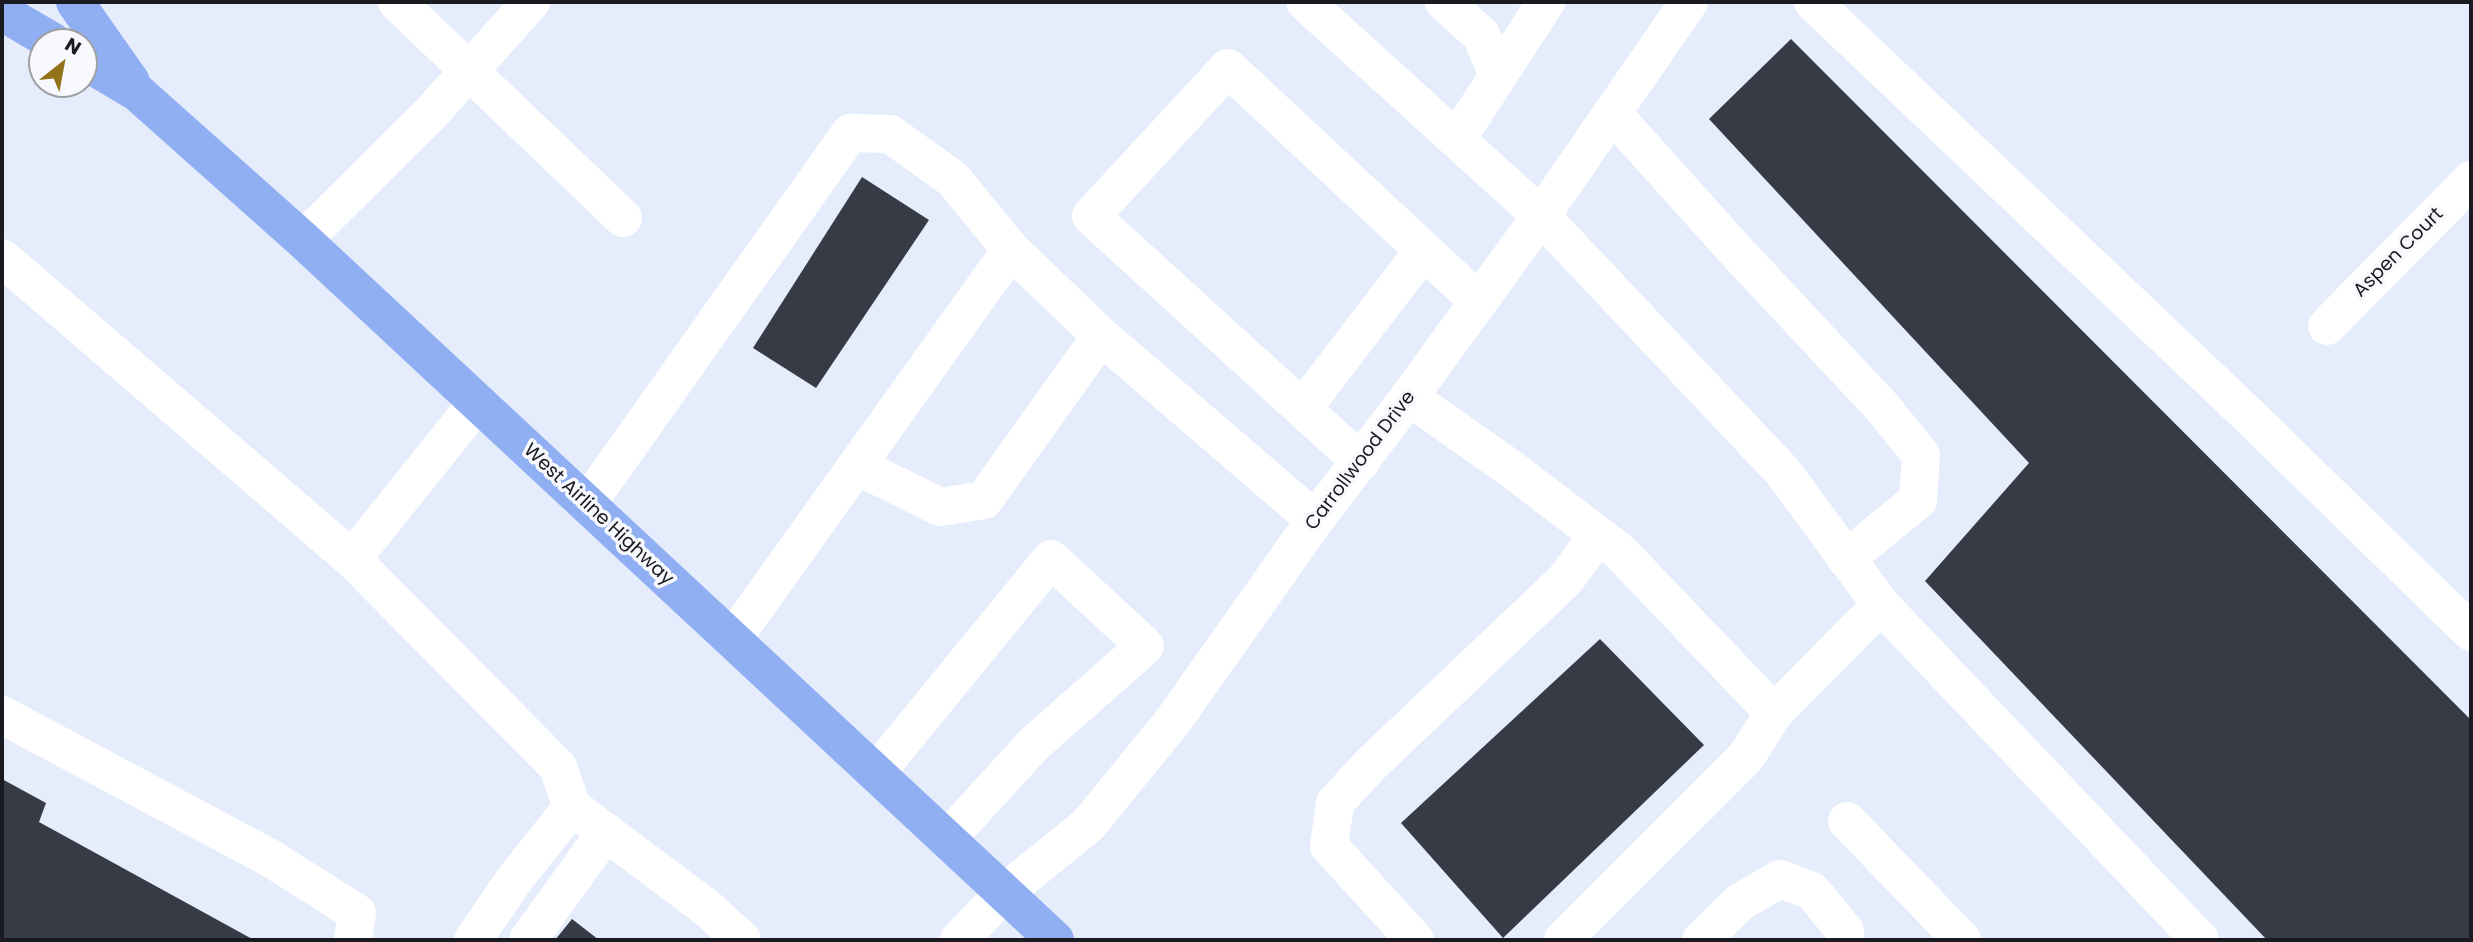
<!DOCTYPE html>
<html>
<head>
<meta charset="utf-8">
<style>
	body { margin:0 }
	#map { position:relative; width:2473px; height:942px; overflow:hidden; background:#e5ecfb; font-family:Poppins,sans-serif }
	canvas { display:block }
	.frame { position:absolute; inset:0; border:4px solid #191b20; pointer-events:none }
	.north { position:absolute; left:28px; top:28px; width:70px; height:70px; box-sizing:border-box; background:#f8f9fc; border:2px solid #9fa0a4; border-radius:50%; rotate:31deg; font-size:19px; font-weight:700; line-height:28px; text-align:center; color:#191b20 }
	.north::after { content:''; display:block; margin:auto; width:24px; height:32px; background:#947219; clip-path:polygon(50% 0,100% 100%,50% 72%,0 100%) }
</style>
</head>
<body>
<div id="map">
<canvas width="2473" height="942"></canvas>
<div class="frame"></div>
<div class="north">N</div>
</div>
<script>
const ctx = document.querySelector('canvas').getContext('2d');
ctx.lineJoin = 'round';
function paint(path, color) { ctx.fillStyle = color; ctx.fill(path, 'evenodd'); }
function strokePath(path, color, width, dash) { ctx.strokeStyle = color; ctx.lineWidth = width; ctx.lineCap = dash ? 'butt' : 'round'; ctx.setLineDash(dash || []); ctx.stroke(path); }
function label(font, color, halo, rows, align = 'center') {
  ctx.font = font + ' Poppins,sans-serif'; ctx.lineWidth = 7; ctx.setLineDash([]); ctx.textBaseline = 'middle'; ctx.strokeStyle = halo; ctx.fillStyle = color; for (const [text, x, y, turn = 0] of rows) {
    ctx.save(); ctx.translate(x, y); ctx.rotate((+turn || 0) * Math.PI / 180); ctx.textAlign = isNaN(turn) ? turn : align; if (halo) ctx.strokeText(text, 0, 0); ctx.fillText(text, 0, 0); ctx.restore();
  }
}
paint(new Path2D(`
	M1791,39l680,681v220h-204l-342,-359 104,-118 -320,-344z
	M862,177l67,43 -113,168 -63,-40z
	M1600,639l104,106 -201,193 -102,-115z
	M2,779l44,24 -7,19 215,118h-252z
	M572,919l27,21h-44z`), '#363b46');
strokePath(new Path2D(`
	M397,2l226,216
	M1305,2l236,214 242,256 98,133 319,335
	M1444,2l37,33 17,41 -41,63
	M1813,2l431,409 227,221
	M1498,76l48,-74
	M1612,113l124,138 146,156 39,48 -3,45 -72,59
	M303,240l128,-127 100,-111
	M2,258l350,301 206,208 14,40 -58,73 -41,60
	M2327,326l144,-146
	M1409,397l101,71 109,83 155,162
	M1303,408l121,-158
	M1361,462l-270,-246 137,-148 250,233
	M857,466l83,41 44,-7 117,-164
	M587,504l263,-371 40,1 63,45 58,71 90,86 214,184
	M352,559l125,-156
	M732,640l279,-390
	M2,715l268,143 87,55 -4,27
	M876,773l175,-214 94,87 -111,98 -87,95
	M572,807l135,101 35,32
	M1847,821l115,119
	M528,940l78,-108
	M959,940l45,-47 84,-68 85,-104 142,-201 94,-123 132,-181 148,-214
	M1415,940l-86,-94 6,-43 35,-38 195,-185 33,-45
	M1563,940l183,-183 28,-44 107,-108
	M1701,940l39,-38 40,-23 32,12 33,40 1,9`), '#fff', 38);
strokePath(new Path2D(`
	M75,2l56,80
	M2,12l51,30
	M84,61l54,32 165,147 752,700`), '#90aef2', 38);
label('19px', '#191b20', '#f8f9fc', [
	["Aspen Court",2399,253,-45],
	["Carrollwood Drive",1361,461,-53],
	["West Airline Highway",598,515,43]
]);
</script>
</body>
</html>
